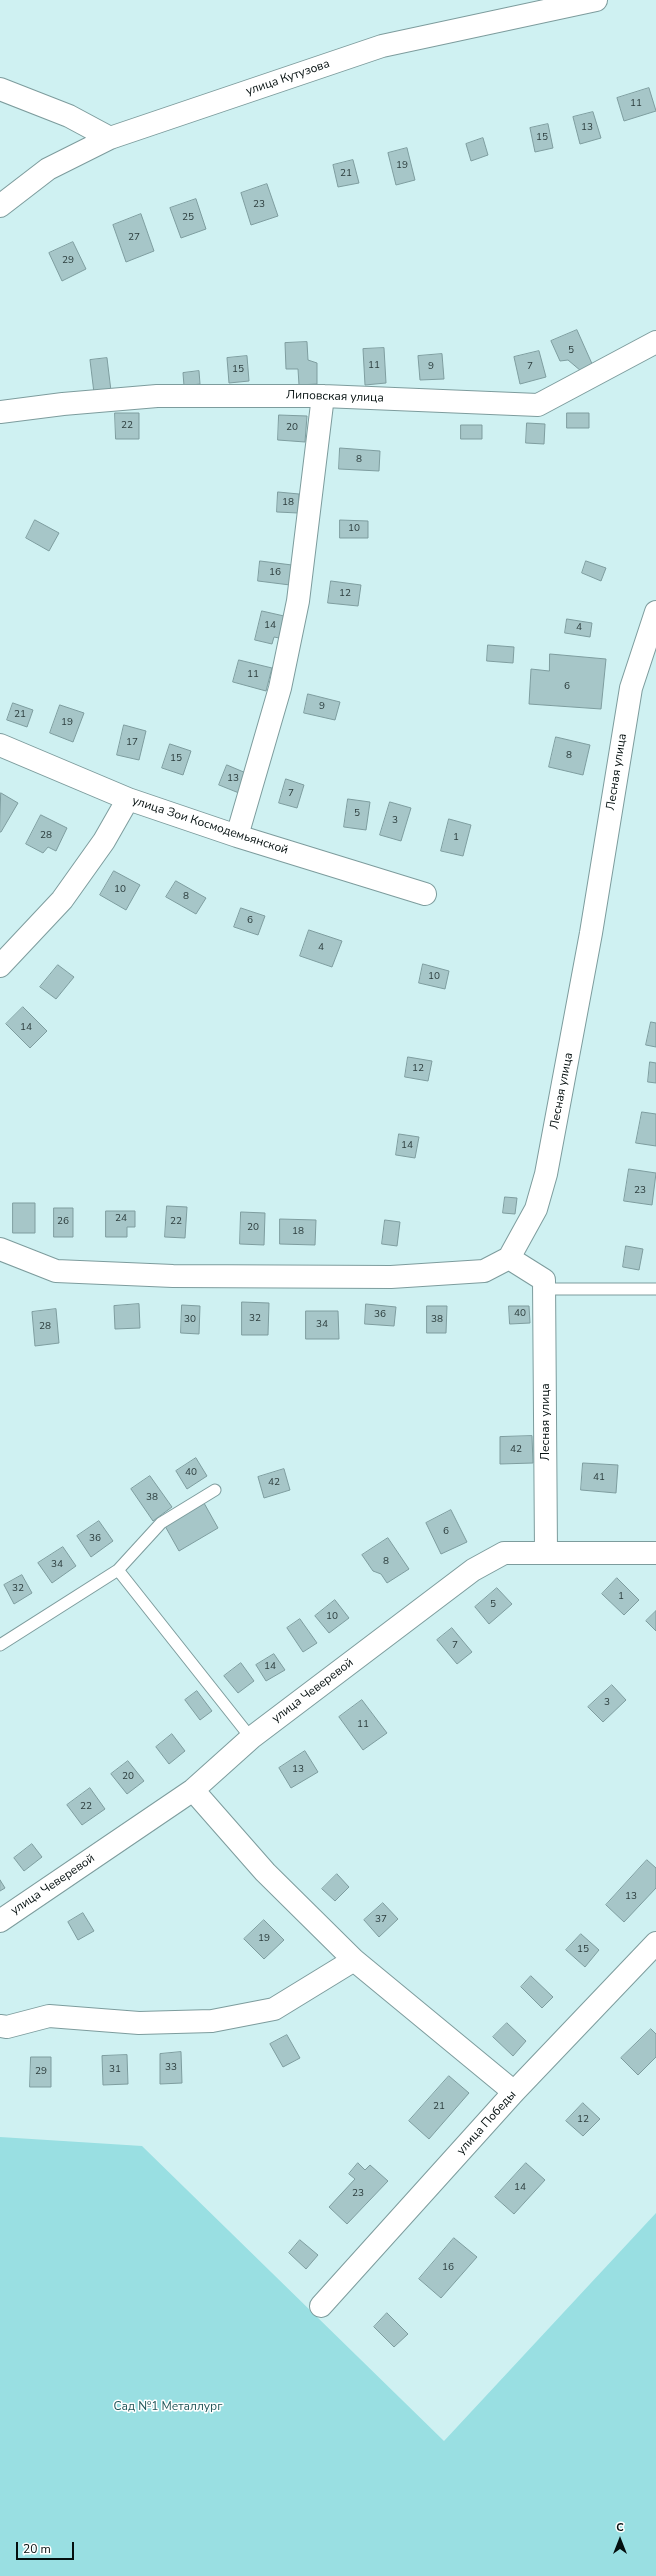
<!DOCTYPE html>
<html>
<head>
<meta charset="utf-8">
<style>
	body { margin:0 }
	#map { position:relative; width:656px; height:2576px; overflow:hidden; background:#cff1f2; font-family:"Nunito Sans",sans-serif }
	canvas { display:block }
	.north { position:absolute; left:600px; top:2520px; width:40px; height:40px; -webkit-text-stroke:3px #fff; paint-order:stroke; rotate:0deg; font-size:11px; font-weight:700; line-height:16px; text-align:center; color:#040f0f }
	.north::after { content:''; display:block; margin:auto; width:14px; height:18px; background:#040f0f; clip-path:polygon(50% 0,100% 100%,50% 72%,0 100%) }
	.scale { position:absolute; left:16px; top:2542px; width:58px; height:18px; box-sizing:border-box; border:2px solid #040f0f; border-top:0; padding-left:5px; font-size:12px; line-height:14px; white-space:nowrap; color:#040f0f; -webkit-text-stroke:3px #fff; paint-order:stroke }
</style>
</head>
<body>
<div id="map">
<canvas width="656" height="2576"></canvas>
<div class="north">С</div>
<div class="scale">20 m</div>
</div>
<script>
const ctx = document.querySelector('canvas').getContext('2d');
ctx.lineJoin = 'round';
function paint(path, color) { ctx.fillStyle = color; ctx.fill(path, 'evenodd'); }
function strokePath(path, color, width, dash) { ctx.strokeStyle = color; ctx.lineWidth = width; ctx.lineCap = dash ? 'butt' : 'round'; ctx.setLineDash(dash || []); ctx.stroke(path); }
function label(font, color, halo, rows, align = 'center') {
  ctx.font = font + ' "Nunito Sans",sans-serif'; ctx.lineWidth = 3; ctx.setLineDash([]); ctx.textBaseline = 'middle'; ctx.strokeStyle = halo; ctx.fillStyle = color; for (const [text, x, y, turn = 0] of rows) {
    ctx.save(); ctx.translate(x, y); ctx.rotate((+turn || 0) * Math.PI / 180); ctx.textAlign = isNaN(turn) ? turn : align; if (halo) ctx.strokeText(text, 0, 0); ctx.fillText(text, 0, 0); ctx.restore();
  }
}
paint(new Path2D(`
	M0,2137l142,9 302,295 212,-228v363h-656z`), '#99dfe2');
const building = new Path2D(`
	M649,88l7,23 -32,10 -7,-23z
	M593,112l8,26 -21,6 -7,-27z
	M548,124l5,24 -18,4 -5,-24z
	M483,138l5,17 -17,6 -5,-17z
	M407,148l8,32 -19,5 -8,-32z
	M353,160l6,23 -21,4 -5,-22z
	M267,184l11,32 -27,9 -10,-32z
	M196,199l10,30 -25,9 -11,-30z
	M141,214l13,37 -28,11 -13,-37z
	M73,242l13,27 -24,12 -13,-28z
	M577,330l16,36 -12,5 -13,-11 -8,1 -9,-20z
	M307,342l1,18 9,3v21l-18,1 -1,-16h-12l-1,-26z
	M384,348l2,35 -21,2 -2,-36z
	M539,351l7,26 -26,7 -6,-27z
	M442,354l2,25 -24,1 -2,-24z
	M247,356l2,25 -20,2 -2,-25z
	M107,358l4,33 -17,2 -4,-33z
	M199,371l1,13 -16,2 -1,-13z
	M115,413h24v26h-23z
	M567,413h22v15h-22z
	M279,415l28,1 -2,26 -27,-2z
	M527,423l18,1 -1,20 -18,-1z
	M461,425h21v14h-21z
	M340,448l40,3 -1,20 -40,-2z
	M278,492l21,2 -1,19 -21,-1z
	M35,520l24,13 -10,18 -23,-13z
	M340,520l28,1v17h-28z
	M260,561l32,4 -2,20 -32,-4z
	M586,561l20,7 -5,13 -19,-8z
	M331,581l30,4 -3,21 -30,-3z
	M262,611l22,5 -5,22 -5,-1 -2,7 -17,-4z
	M567,619l25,4 -2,14 -25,-4z
	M488,645l26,2 -1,16 -26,-2z
	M550,654l56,5 -5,50 -72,-5 2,-35 18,2z
	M239,660l33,8 -6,23 -33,-9z
	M308,694l32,8 -5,18 -31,-7z
	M13,703l20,7 -6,17 -20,-7z
	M60,705l24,8 -11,29 -23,-9z
	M124,725l22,6 -7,29 -22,-5z
	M556,737l34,8 -7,30 -34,-8z
	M170,744l21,7 -8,24 -21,-7z
	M227,765l19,8 -7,20 -20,-8z
	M286,779l18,6 -7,23 -18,-5z
	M1,793l17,10 -17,29h-1z
	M348,799l22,3 -4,28 -22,-3z
	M390,802l21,6 -10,33 -21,-6z
	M41,815l26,13 -11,23 -8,-4 -5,6 -17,-9z
	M449,819l22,6 -8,31 -22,-5z
	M114,871l26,14 -14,25 -26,-15z
	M176,881l30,17 -10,16 -30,-17z
	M241,908l24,8 -7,19 -24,-8z
	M309,930l33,11 -10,26 -32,-11z
	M423,964l26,7 -4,18 -26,-6z
	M58,965l16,12 -18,22 -16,-12z
	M23,1007l24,24 -17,17 -24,-24z
	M651,1022l5,1v24l-10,-2z
	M408,1057l24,4 -4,20 -23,-4z
	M650,1062l6,1v20l-8,-1z
	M642,1112l14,2v32l-20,-3z
	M399,1134l20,3 -4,21 -19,-3z
	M629,1169l27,4 -4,32 -28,-4z
	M505,1197l12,1 -2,16 -12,-1z
	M13,1203h22v30h-22z
	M167,1206l20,1 -2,31 -20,-1z
	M54,1208h19v29h-19z
	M106,1211h29v16h-8v10h-21z
	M241,1212l24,1 -1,32 -24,-1z
	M280,1219l36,1 -1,25 -35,-1z
	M385,1220l15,2 -3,24 -15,-2z
	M626,1246l17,3 -4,21 -16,-3z
	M242,1302l27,1 -1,32h-26z
	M139,1304l1,24 -25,1 -1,-23z
	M366,1304l30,3 -2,19 -29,-2z
	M182,1305l18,1 -1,28 -18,-1z
	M427,1306h20l-1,27h-19z
	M509,1306h20l1,17 -20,1z
	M56,1309l3,34 -24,3 -3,-34z
	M306,1311h32l1,28h-33z
	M532,1436l1,27 -33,1v-27z
	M196,1458l11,18 -20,13 -11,-18z
	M583,1463l35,2 -2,28 -35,-3z
	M284,1469l6,21 -26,8 -6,-21z
	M150,1476l22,31 -19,14 -22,-32z
	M204,1503l14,25 -39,23 -14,-25z
	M451,1510l16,32 -26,12 -15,-31z
	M99,1521l14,20 -22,16 -14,-21z
	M388,1538l21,31 -22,14 -6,-9 -8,-3 -11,-16z
	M63,1547l13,19 -24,17 -14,-20z
	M22,1575l10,18 -18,11 -10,-19z
	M617,1578l22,22 -15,15 -22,-21z
	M497,1588l15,16 -23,20 -14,-17z
	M335,1600l14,18 -20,15 -14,-17z
	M656,1611v20l-10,-10z
	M300,1619l17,24 -14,9 -16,-24z
	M452,1628l20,24 -15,12 -20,-24z
	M274,1654l11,16 -19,11 -10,-16z
	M241,1663l13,18 -16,12 -14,-17z
	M612,1685l14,15 -23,22 -15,-15z
	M197,1691l15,20 -12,9 -15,-20z
	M362,1700l25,33 -24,17 -24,-33z
	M172,1734l13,17 -16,13 -13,-17z
	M305,1751l13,21 -27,16 -12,-20z
	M128,1761l16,20 -17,13 -16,-20z
	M90,1788l15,21 -23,16 -15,-20z
	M32,1844l10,13 -18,14 -10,-13z
	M647,1860l9,8v20l-32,34 -18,-17z
	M337,1874l12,13 -14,14 -13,-12z
	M0,1880l5,8 -5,3z
	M383,1903l15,16 -19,18 -15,-17z
	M83,1913l11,18 -16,9 -10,-18z
	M264,1920l20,20 -20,19 -20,-20z
	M581,1934l18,16 -14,17 -19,-17z
	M531,1976l22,21 -11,11 -21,-21z
	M507,2023l19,18 -13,15 -20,-19z
	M651,2029l5,5v23l-18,18 -17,-17z
	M287,2035l13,23 -17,9 -13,-23z
	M181,2052l1,31 -22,1v-30z
	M127,2055l1,29 -25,1 -1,-29z
	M31,2057h20v30h-21z
	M449,2076l20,17 -40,46 -20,-18z
	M583,2103l17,16 -17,17 -17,-15z
	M358,2163l7,7 5,-5 18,16 -41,43 -18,-17 26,-28 -6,-5z
	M526,2163l19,17 -31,34 -19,-17z
	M454,2238l23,19 -36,41 -22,-19z
	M300,2240l18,15 -12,14 -17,-16z
	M387,2313l21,21 -14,13 -20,-20z`);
paint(building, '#a6c6c8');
strokePath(building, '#7e9d9f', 1);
const lane = new Path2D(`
	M544,1289h112
	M118,1570l133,168
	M0,1645l118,-75 43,-47 54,-33`);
const street = new Path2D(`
	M0,89l69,27 41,22
	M0,206l48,-37 62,-31 272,-92 214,-46
	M0,412l63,-8 94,-8h166l215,9 118,-63
	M0,745l128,54 109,37 188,58
	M237,836l43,-148 18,-87 25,-205
	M0,966l62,-66 42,-59 24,-42
	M0,1249l56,22 117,5 218,1 93,-6 25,-13
	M546,1552l-2,-272 -35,-22 27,-49 10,-35 45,-241 40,-245 25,-76
	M193,1790l72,82 89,88 160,132
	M0,1921l193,-131 58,-52 222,-168 31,-17h152
	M0,2026l7,1 42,-11 90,7 73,-2 62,-12 80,-49
	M321,2306l193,-214 142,-149`);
strokePath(lane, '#7d9c9d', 13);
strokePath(street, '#7d9c9d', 24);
strokePath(lane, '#fff', 11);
strokePath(street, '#fff', 22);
label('10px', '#2c3d3d', null, [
	["11",636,104],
	["13",587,128],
	["15",542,138],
	["19",402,166],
	["21",346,174],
	["23",259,205],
	["25",188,218],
	["27",134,238],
	["29",68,261],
	["5",571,351],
	["11",374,366],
	["9",431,367],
	["7",530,367],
	["15",238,370],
	["22",127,426],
	["20",292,428],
	["8",359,460],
	["18",288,503],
	["10",354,529],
	["16",275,573],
	["12",345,594],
	["14",270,626],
	["4",579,628],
	["11",253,675],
	["6",567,687],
	["9",322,707],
	["21",20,715],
	["19",67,723],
	["17",132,743],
	["8",569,756],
	["15",176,759],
	["13",233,779],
	["7",291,794],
	["5",357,814],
	["3",395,821],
	["28",46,836],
	["1",456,838],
	["10",120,890],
	["8",186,897],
	["6",250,921],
	["4",321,948],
	["10",434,977],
	["14",26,1028],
	["12",418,1069],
	["14",407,1146],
	["23",640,1191],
	["24",121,1219],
	["26",63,1222],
	["22",176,1222],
	["20",253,1228],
	["18",298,1232],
	["40",520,1314],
	["36",380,1315],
	["32",255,1319],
	["30",190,1320],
	["38",437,1320],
	["34",322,1325],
	["28",45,1327],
	["42",516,1450],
	["40",191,1473],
	["41",599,1478],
	["42",274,1483],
	["38",152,1498],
	["6",446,1532],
	["36",95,1539],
	["8",386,1562],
	["34",57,1565],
	["32",18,1589],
	["1",621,1597],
	["5",493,1605],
	["10",332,1617],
	["7",455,1646],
	["14",270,1667],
	["3",607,1703],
	["11",363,1725],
	["13",298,1770],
	["20",128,1777],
	["22",86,1807],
	["13",631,1897],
	["37",381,1920],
	["19",264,1939],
	["15",583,1950],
	["33",171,2068],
	["31",115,2070],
	["29",41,2072],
	["21",439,2107],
	["12",583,2120],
	["14",520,2188],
	["23",358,2194],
	["16",448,2268]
]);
label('12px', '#040f0f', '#fff', [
	["улица Кутузова",288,78,-19],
	["Липовская улица",335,397,2],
	["Лесная улица",617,772,-81],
	["улица Зои Космодемьянской",210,826,18],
	["Лесная улица",562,1091,-79],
	["Лесная улица",546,1422,-90],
	["улица Чеверевой",313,1691,-37],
	["улица Чеверевой",53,1885,-34],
	["улица Победы",487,2123,-48]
]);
label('12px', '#1f5457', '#fff', [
	["Сад №1 Металлург",168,2407]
]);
</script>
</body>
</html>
